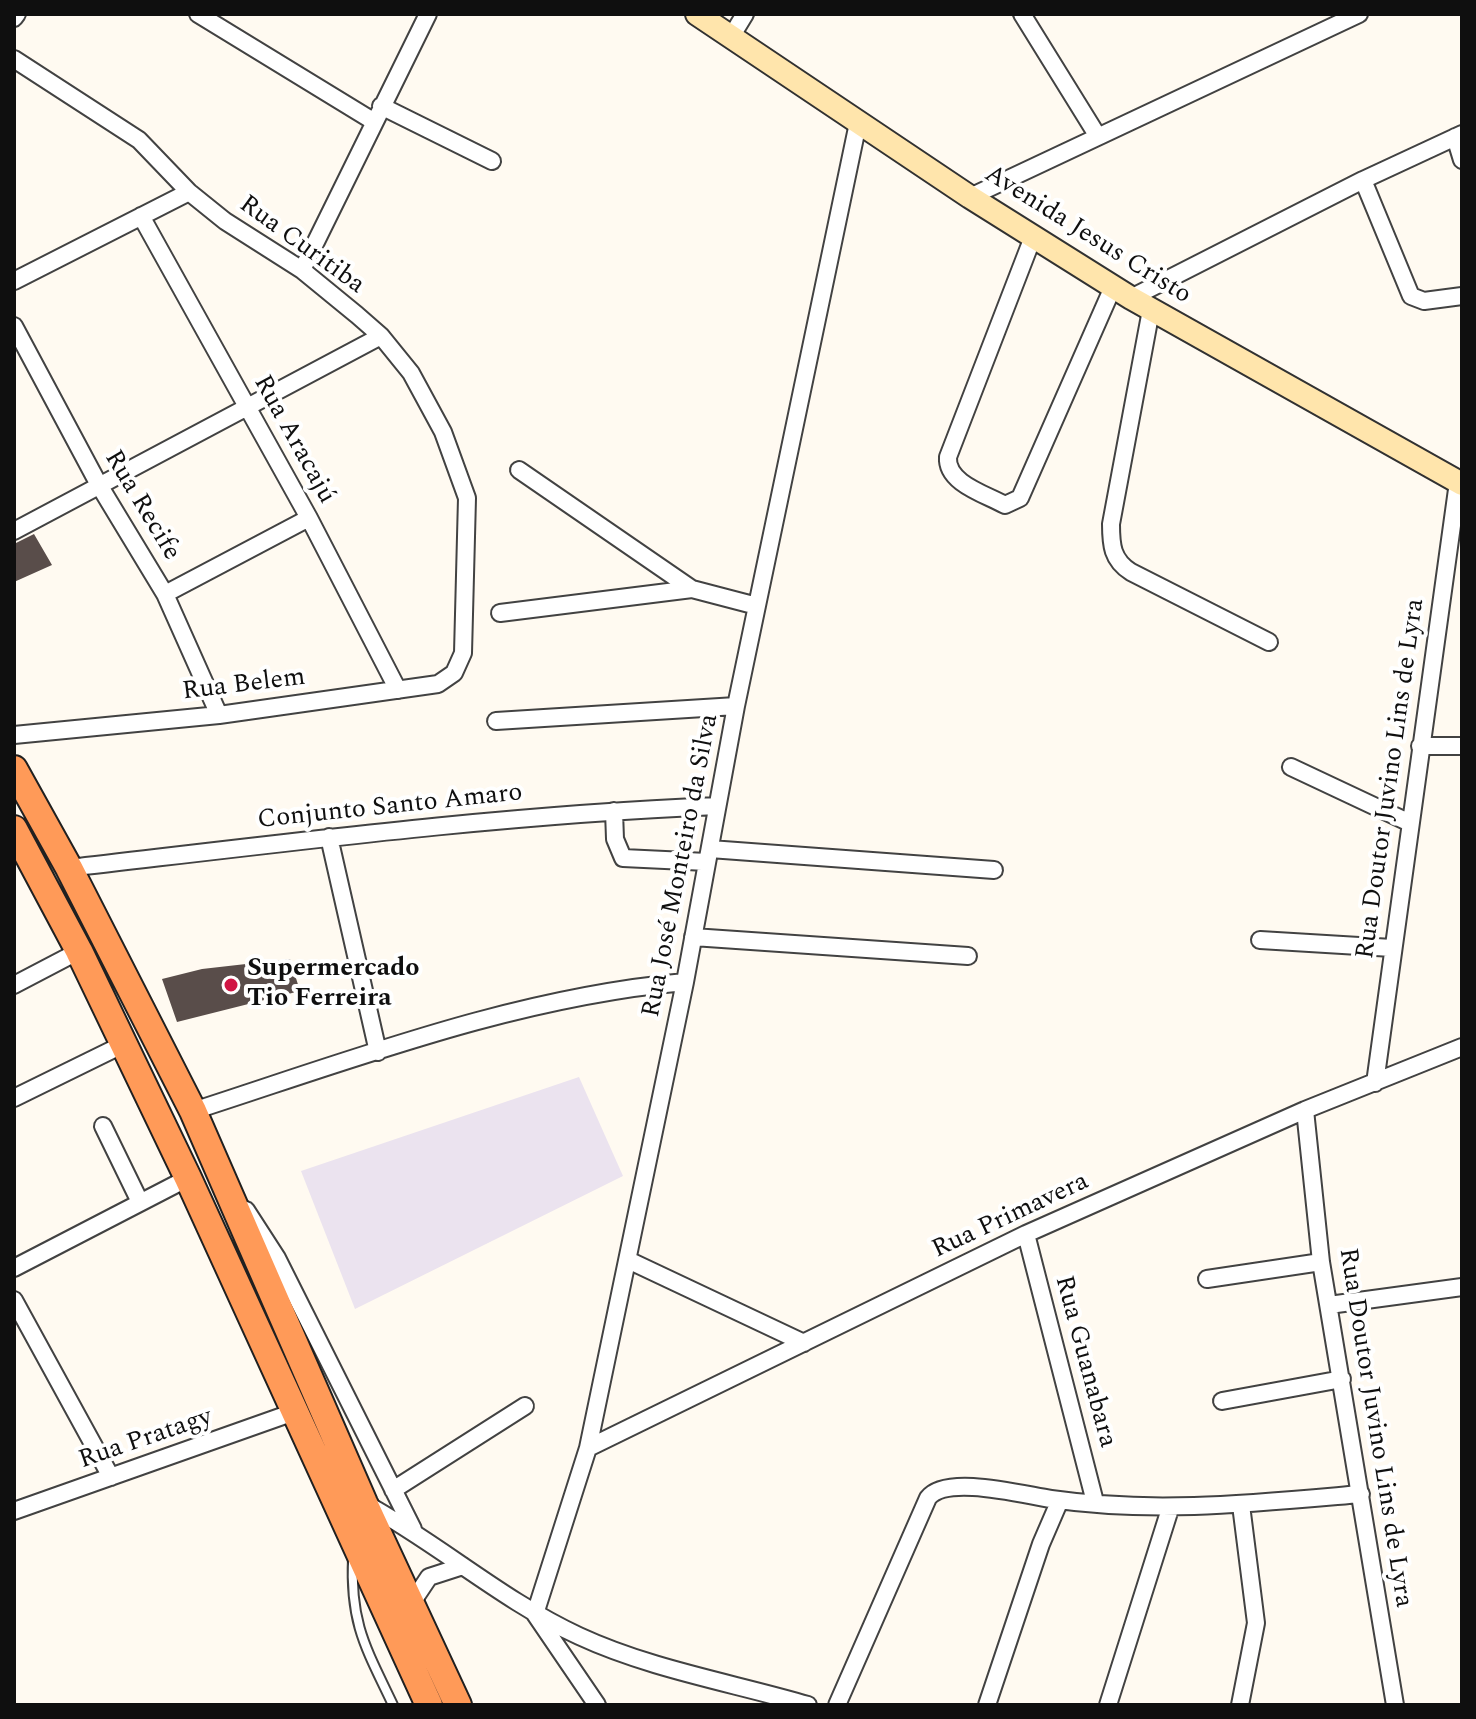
<!DOCTYPE html>
<html>
<head>
<meta charset="utf-8">
<style>
	body { margin:0 }
	#map { position:relative; width:1476px; height:1719px; overflow:hidden; background:#fffaf1; font-family:Spectral,serif }
	canvas { display:block }
	.frame { position:absolute; inset:0; border:16px solid #0f0f0f; pointer-events:none }
</style>
</head>
<body>
<div id="map">
<canvas width="1476" height="1719"></canvas>
<div class="frame"></div>
</div>
<script>
const ctx = document.querySelector('canvas').getContext('2d');
ctx.lineJoin = 'round';
function paint(path, color) { ctx.fillStyle = color; ctx.fill(path, 'evenodd'); }
function strokePath(path, color, width, dash) { ctx.strokeStyle = color; ctx.lineWidth = width; ctx.lineCap = dash ? 'butt' : 'round'; ctx.setLineDash(dash || []); ctx.stroke(path); }
function label(font, color, halo, rows, align = 'center') {
  ctx.font = font + ' Spectral,serif'; ctx.lineWidth = 8; ctx.setLineDash([]); ctx.textBaseline = 'middle'; ctx.strokeStyle = halo; ctx.fillStyle = color; for (const [text, x, y, turn = 0] of rows) {
    ctx.save(); ctx.translate(x, y); ctx.rotate((+turn || 0) * Math.PI / 180); ctx.textAlign = isNaN(turn) ? turn : align; if (halo) ctx.strokeText(text, 0, 0); ctx.fillText(text, 0, 0); ctx.restore();
  }
}
paint(new Path2D(`
	M579,1077l44,99 -268,133 -54,-138z`), '#ebe3ef');
paint(new Path2D(`
	M34,534l18,31 -38,17v-38z
	M290,959l10,32 -123,31 -15,-43 40,-10z`), '#594d4a');
const service = new Path2D(`
	M353,1558c-3,66 13,90 40,147`);
const minor = new Path2D(`
	M198,14l175,107
	M1022,14l75,121
	M14,18l3,-4
	M731,37l14,-23
	M14,59l125,81 50,52 36,29 77,49 55,45 24,21 30,37 32,59 24,66 -4,155 -9,20 -16,11 -219,31 -205,20
	M381,106l111,55
	M1455,137l7,23
	M1363,180l48,116 13,5 38,-5
	M970,197l389,-183
	M141,216l168,302 89,172
	M1033,237l-85,220c-2,26 37,37 57,48l15,-7 93,-211
	M302,270l126,-256
	M14,281l175,-89
	M1131,298l232,-118 99,-46
	M1151,310l-40,214c0,21 1,36 20,48l138,70
	M14,326l85,159 66,109 54,121
	M519,470l173,119 65,17
	M14,531l367,-195
	M165,594l144,-76
	M500,613l192,-24
	M496,721l240,-15
	M1420,746h42
	M1291,767l119,56
	M614,811l1,28 8,19 84,4
	M329,837l49,215
	M710,849l284,21
	M69,868c216,-25 431,-53 648,-62
	M693,937l275,19
	M1260,940l132,8
	M14,985l65,-34
	M1375,1083l83,-601
	M14,1098l110,-54
	M1305,1110l16,152 74,443
	M193,1111c161,-52 323,-114 492,-129
	M103,1126l37,76
	M246,1210l31,48 136,271
	M1026,1234l69,268
	M628,1260l176,83
	M14,1268l174,-90
	M1207,1279l114,-17
	M14,1300l97,177
	M1329,1305l133,-18
	M1222,1401l120,-22
	M588,1448l438,-214 279,-124 157,-63
	M393,1490l132,-84
	M366,1504c73,40 137,97 213,132 71,33 154,47 229,69
	M14,1511l280,-99
	M411,1604l18,-27 34,-11
	M597,1705l-62,-91 53,-166 97,-466 51,-276 122,-583
	M837,1705l91,-207c18,-24 96,-3 123,1 104,15 206,4 310,-5
	M987,1705l54,-161 19,-44
	M1108,1705l62,-196
	M1240,1705l16,-82 -15,-118`);
const secondary = new Path2D(`
	M697,14l273,183 161,101 331,186`);
const trunk = new Path2D(`
	M14,769l55,99 124,243 171,392 94,202
	M14,829l65,122 109,227 241,527`);
strokePath(service, '#424242', 12);
strokePath(minor, '#424242', 20);
strokePath(secondary, '#313131', 26);
strokePath(trunk, '#202020', 30);
strokePath(service, '#fff', 8);
strokePath(minor, '#fff', 16);
strokePath(secondary, '#ffe5ac', 22);
strokePath(trunk, '#ff9a58', 26);
for (const [x, y, r, color] of [
	[231,985,8,"#d01644"]
]) { const dot = new Path2D(); dot.arc(x, y, r, 0, 2 * Math.PI); ctx.fillStyle = color; ctx.fill(dot); strokePath(dot, '#fff', 3); }
label('26px', '#0f0f0f', '#fff', [
	["Avenida Jesus Cristo",1087,236,32],
	["Rua Curitiba",301,246,36],
	["Rua Aracajú",293,440,61],
	["Rua Recife",141,506,59],
	["Rua Belem",244,686,-7],
	["Rua Doutor Juvino Lins de Lyra",1392,779,-82],
	["Conjunto Santo Amaro",390,808,-6],
	["Rua José Monteiro da Silva",682,866,-79],
	["Rua Primavera",1011,1217,-25],
	["Rua Guanabara",1084,1362,75],
	["Rua Doutor Juvino Lins de Lyra",1374,1428,81],
	["Rua Pratagy",146,1440,-19]
]);
label('bold 26px', '#0f0f0f', '#fff', [
	["Supermercado",247,970],
	["Tio Ferreira",247,1000]
], 'left');
</script>
</body>
</html>
